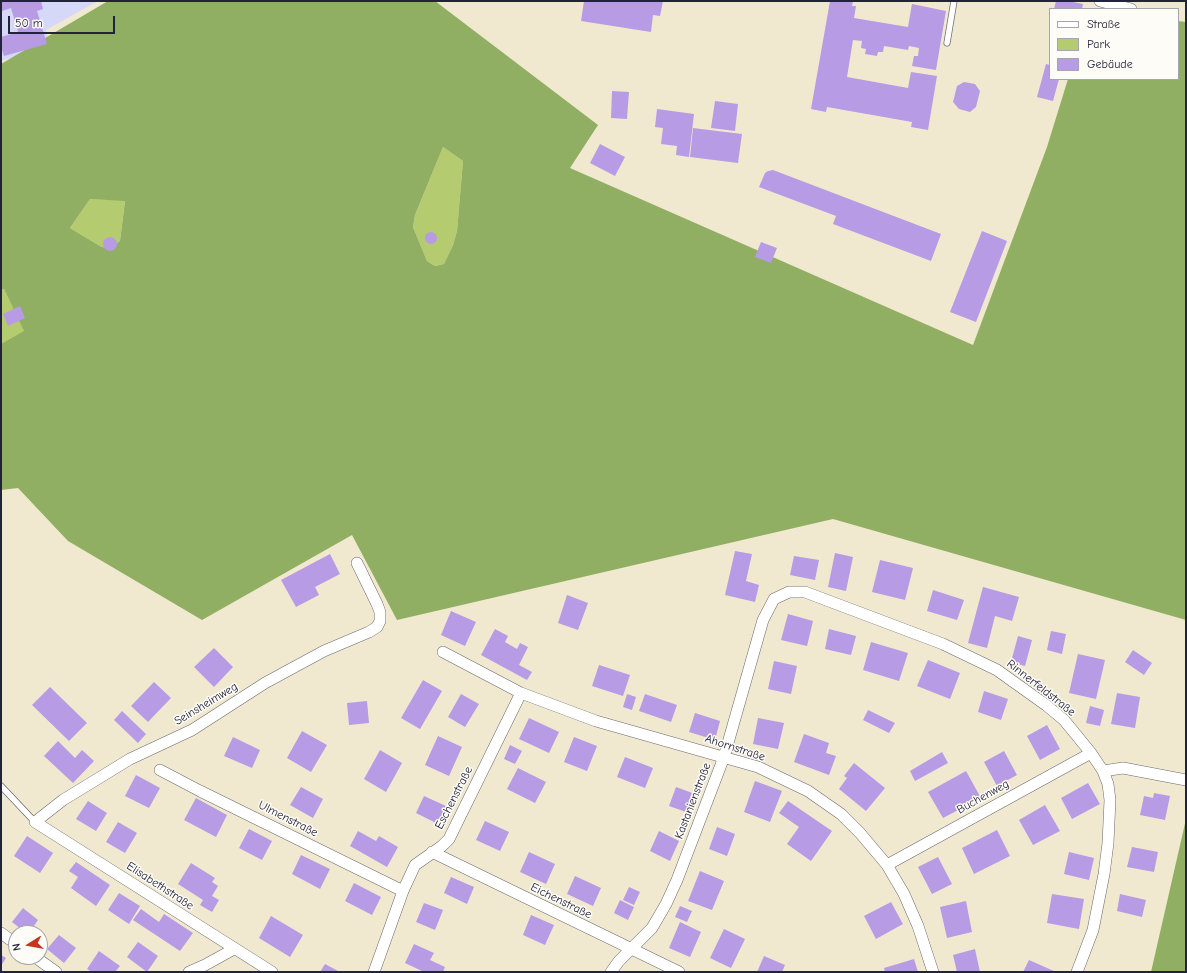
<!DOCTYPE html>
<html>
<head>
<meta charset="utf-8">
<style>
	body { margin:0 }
	#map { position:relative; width:1187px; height:973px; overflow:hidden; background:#f0e9d0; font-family:"Comic Neue",sans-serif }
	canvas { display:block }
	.frame { position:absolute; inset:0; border:2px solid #22223b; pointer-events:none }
	.legend { position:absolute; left:1049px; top:8px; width:130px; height:72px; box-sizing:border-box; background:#fdfcf7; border:1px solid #a5a5ac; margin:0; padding:5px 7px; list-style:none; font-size:12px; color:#22223b }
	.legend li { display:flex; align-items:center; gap:8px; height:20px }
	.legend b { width:20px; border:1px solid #a5a5ac }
	.north { position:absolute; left:8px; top:925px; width:40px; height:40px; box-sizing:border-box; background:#fdfcf7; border:1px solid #a5a5ac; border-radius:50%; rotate:259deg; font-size:11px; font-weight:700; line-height:16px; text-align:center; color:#22223b }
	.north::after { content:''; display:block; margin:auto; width:14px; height:18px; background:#c8321e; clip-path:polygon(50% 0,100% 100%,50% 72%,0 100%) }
	.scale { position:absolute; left:8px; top:16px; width:107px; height:18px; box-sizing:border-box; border:2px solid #22223b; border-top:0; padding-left:5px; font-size:12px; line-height:14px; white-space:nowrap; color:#22223b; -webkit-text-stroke:3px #fdfcf7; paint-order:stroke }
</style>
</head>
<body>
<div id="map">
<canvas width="1187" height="973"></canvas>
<div class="frame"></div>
<ul class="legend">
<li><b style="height:5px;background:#fff"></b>Straße</li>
<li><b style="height:11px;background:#b5cb70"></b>Park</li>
<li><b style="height:11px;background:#b79be5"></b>Gebäude</li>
</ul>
<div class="north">N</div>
<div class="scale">50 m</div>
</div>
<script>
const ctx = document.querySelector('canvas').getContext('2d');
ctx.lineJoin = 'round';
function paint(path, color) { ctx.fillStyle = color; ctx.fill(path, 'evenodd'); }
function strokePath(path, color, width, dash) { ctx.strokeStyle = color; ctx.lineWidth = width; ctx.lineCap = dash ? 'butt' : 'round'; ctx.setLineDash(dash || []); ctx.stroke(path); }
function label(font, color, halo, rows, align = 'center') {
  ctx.font = font + ' "Comic Neue",sans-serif'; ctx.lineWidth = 3; ctx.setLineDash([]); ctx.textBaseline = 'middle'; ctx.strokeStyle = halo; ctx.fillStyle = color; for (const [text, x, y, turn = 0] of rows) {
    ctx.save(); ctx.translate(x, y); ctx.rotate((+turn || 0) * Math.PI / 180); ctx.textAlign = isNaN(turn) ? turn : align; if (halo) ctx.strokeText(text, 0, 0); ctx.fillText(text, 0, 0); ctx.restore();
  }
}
paint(new Path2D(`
	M1,1h97l-52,29 4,16 -49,15z`), '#d6d8f8');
paint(new Path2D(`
	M443,147l20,14 -6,70 -4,14 -9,19 -9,2 -8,-5 -14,-34 2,-12z
	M90,199l35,1 -5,41 -12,8 -8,-3 -30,-18z
	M4,289l21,43 -24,12v-54z`), '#b5cb70');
paint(new Path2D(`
	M108,1h327l163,124 -28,43 403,177 74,-198 21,-68h110v-58l8,1v598l-353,-101 -436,101 -45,-85 -150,85 -134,-79 -50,-53 -17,2v-146l23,-13 -20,-42 -3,1v-226zM443,147l20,14 -6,70 -4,14 -9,19 -9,2 -8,-5 -14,-34 2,-12zM90,199l35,2 -5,40 -12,8 -8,-3 -30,-18z
	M1186,819v153h-35z`), '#90af62');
paint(new Path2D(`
	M1,1h33v1l7,-1 2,8 -6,2 10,33 -43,12 -3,-9v-10l17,-5 -7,-24 -9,3z
	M584,1h79l-3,15 -7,-1 -2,17 -70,-11z
	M830,1h23l-1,5h4l-2,12 54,9 4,-23 34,7 -10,59 -24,-4 2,-10h4l1,-8 -10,-2 -1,4 -24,-4 -1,6h-5l-1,4 -12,-2 1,-5 -5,-1 1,-7 -9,-1 -6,37 61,11 3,-16 26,4 -9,54 -17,-3 1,-5 -85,-15 -1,5 -15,-3z
	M1056,1h12l15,3 -1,5h-28z
	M1046,64l4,1v14h9l-6,22 -16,-4z
	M964,82l11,2 5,7 -4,16 -6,5 -11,-3 -6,-7 4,-16z
	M612,91l17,1 -2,27 -16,-1z
	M715,101l23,3 -3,27 -24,-3z
	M657,109l37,5 -5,43 -13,-2 1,-9 -16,-2 2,-16 -8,-1z
	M693,128l49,6 -4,29 -48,-6z
	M600,144l25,13 -10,19 -25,-13z
	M773,170l168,64 -10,27 -98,-37 3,-8 -77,-29 6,-14 3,-2z
	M982,231l25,10 -31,81 -26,-10z
	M425 238a6 6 0 1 1 12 0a6 6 0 1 1-12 0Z
	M103 244a7 7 0 1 1 14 0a7 7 0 1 1-14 0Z
	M761,242l16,6 -6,15 -16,-6z
	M20,306l5,12 -17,8 -5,-12z
	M735,551l17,3 -6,27 13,4 -4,17 -30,-7z
	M835,553l18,4 -7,34 -18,-4z
	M330,554l10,20 -25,13 4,8 -23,12 -15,-27z
	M794,556l25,4 -4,20 -25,-5z
	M880,560l33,8 -8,32 -33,-8z
	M983,587l36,10 -7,24 -17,-5 -8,32 -19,-5z
	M933,590l31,10 -7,20 -30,-9z
	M567,595l21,8 -10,27 -20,-7z
	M451,611l25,11 -11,24 -24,-11z
	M788,614l25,7 -6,25 -26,-6z
	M495,629l13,7 -3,6 12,7 3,-6 8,4 -9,18 13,7 -5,8 -46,-25z
	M829,629l27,7 -5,19 -26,-6z
	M1051,631l15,3 -4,20 -15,-4z
	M1018,636l14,4 -7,26 -14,-4z
	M871,642l37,11 -9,28 -36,-11z
	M214,648l19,19 -19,20 -20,-20z
	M1133,650l19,13 -8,12 -19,-13z
	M1078,654l27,6 -9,39 -27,-6z
	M928,660l32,13 -10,26 -33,-13z
	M774,661l23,5 -6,28 -23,-5z
	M599,665l31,10 -7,21 -31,-10z
	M423,680l19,11 -22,38 -19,-11z
	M154,682l17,16 -23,24 -17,-16z
	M50,687l37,36 -18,18 -37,-36z
	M984,691l24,8 -7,21 -23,-8z
	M1117,693l23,4 -5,31 -24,-4z
	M461,694l18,10 -14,23 -17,-10z
	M627,694l9,3 -4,13 -9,-3z
	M645,694l32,11 -6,17 -32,-11z
	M367,701l2,22 -20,2 -2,-22z
	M1090,706l14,4 -4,16 -14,-3z
	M868,710l27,13 -6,10 -26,-13z
	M122,711l24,23 -8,9 -24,-23z
	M695,713l25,8 -5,19 -26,-8z
	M529,718l30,14 -10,21 -30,-14z
	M758,718l26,5 -6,26 -25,-5z
	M1047,725l13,24 -20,11 -13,-24z
	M302,731l25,14 -16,27 -24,-14z
	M804,734l25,9 -3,10 10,3 -7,19 -35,-13z
	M438,736l24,11 -13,29 -24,-11z
	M233,737l27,13 -8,18 -28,-12z
	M574,737l23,9 -10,25 -23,-9z
	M58,741l17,17 7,-8 12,11 -21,22 -29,-27z
	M510,745l12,6 -7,13 -11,-5z
	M380,750l22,13 -16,29 -22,-13z
	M1004,751l13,24 -20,11 -13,-24z
	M942,752l6,11 -33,18 -5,-10z
	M625,757l28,11 -8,20 -28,-11z
	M854,763l31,25 -19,23 -27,-22 8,-11 -3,-2z
	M518,768l28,14 -11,21 -28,-14z
	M966,771l15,27 -38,20 -15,-26z
	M136,775l24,13 -11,20 -24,-12z
	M755,781l27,10 -12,31 -26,-10z
	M1088,783l12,21 -28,15 -11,-21z
	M301,787l22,12 -10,19 -23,-13z
	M676,787l19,7 -6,19 -20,-7z
	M1154,793l16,3 -5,24 -25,-5 4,-19 9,2z
	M424,796l22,10 -8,18 -22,-11z
	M196,798l31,17 -11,22 -32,-17z
	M88,801l19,12 -11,18 -20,-12z
	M788,801l44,30 -21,30 -24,-17 12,-17 -20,-14z
	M1045,805l15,26 -27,14 -14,-25z
	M485,821l24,11 -9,19 -24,-11z
	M118,822l19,11 -12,20 -19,-11z
	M717,827l18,7 -8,22 -18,-7z
	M249,829l23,12 -10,19 -23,-12z
	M997,830l13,26 -36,18 -12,-26z
	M358,831l18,10 3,-5 19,11 -11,20 -37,-21z
	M659,831l20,10 -9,20 -20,-10z
	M27,836l26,17 -13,20 -26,-17z
	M1132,847l26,5 -4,20 -27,-5z
	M529,852l26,12 -9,20 -26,-12z
	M1069,852l25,6 -5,22 -25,-6z
	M301,855l29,14 -10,20 -28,-15z
	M938,857l14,27 -20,10 -14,-27z
	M76,862l34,23 -14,21 -25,-18 7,-11 -9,-6z
	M191,863l24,15 -3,4 6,4 -6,10 7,4 -7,12 -12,-7 3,-5 -25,-16z
	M700,871l24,10 -12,29 -24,-9z
	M575,876l26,12 -8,18 -26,-12z
	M451,877l23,10 -7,17 -23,-11z
	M354,883l27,14 -9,18 -27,-14z
	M629,887l11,5 -6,13 -11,-5z
	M119,893l21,13 -11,18 -21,-14z
	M1052,894l32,5 -5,30 -32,-6z
	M1120,894l26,6 -4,17 -25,-6z
	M620,900l14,7 -6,13 -14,-7z
	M966,901l6,31 -25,6 -7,-31z
	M891,902l12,22 -27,15 -12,-23z
	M424,903l19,7 -8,20 -19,-8z
	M680,906l12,5 -5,11 -12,-5z
	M23,908l15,12 -9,13h-3l-14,-11z
	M141,909l18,13 5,-8 29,19 -13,18 -47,-31z
	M531,915l23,10 -9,20 -22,-10z
	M271,916l32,19 -13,22 -31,-19z
	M680,922l21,10 -11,25 -21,-9z
	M724,929l21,10 -14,29 -21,-10z
	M59,935l17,13 -12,15 -17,-14z
	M138,942l20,14 -11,16 -20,-15z
	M414,944l20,9 -4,7 15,7 -2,5h-19l-19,-9z
	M975,949l5,23h-23l-4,-17z
	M99,951l21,15 -5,6h-23l-5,-3z
	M1,955l5,3 -5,8z
	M764,956l21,9 -3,7h-25z
	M914,959l4,13h-33l-1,-4z
	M1029,960l27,12h-33z
	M325,964l15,8h-20z`), '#b79be5');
const service = new Path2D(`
	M947,43l7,-42
	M1,786l34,36`);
const minor = new Path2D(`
	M1100,1l31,8
	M443,652l78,41 75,28 162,46 50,24 33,23 19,19 27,32 17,29 14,32 15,46
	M160,770l40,21 203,100
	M1103,771l20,-3 63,12
	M432,852l247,120
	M887,865l204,-112
	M1,933l15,11
	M35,957l21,15
	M189,972l16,-7 29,-16
	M272,972l-237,-150 28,-22 67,-41 62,-29 73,-47 59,-32 45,-19 8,-5 3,-6v-9l-3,-8 -20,-41
	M374,972l29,-81 12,-26 27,-19 7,-7 72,-146
	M611,972l8,-11 33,-33 14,-24 11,-24 47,-123 39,-137 11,-21 15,-7h16l138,52 54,26 49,35 18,15 27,33 12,18 5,13 2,16 -2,43 -4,31 -11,56 -16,42`);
strokePath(service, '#6a686f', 7);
strokePath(minor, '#6a686f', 12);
strokePath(service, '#fff', 5.5);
strokePath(minor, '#fff', 11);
label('12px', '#22223b', '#fdfcf7', [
	["Rinnerfeldstraße",1041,688,38],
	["Seinsheimweg",206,704,-31],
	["Ahornstraße",735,748,18],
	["Buchenweg",983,797,-29],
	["Eschenstraße",454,798,-63],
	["Kastanienstraße",693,801,-69],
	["Ulmenstraße",288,819,27],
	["Elisabethstraße",160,886,33],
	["Eichenstraße",561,901,26]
]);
</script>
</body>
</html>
